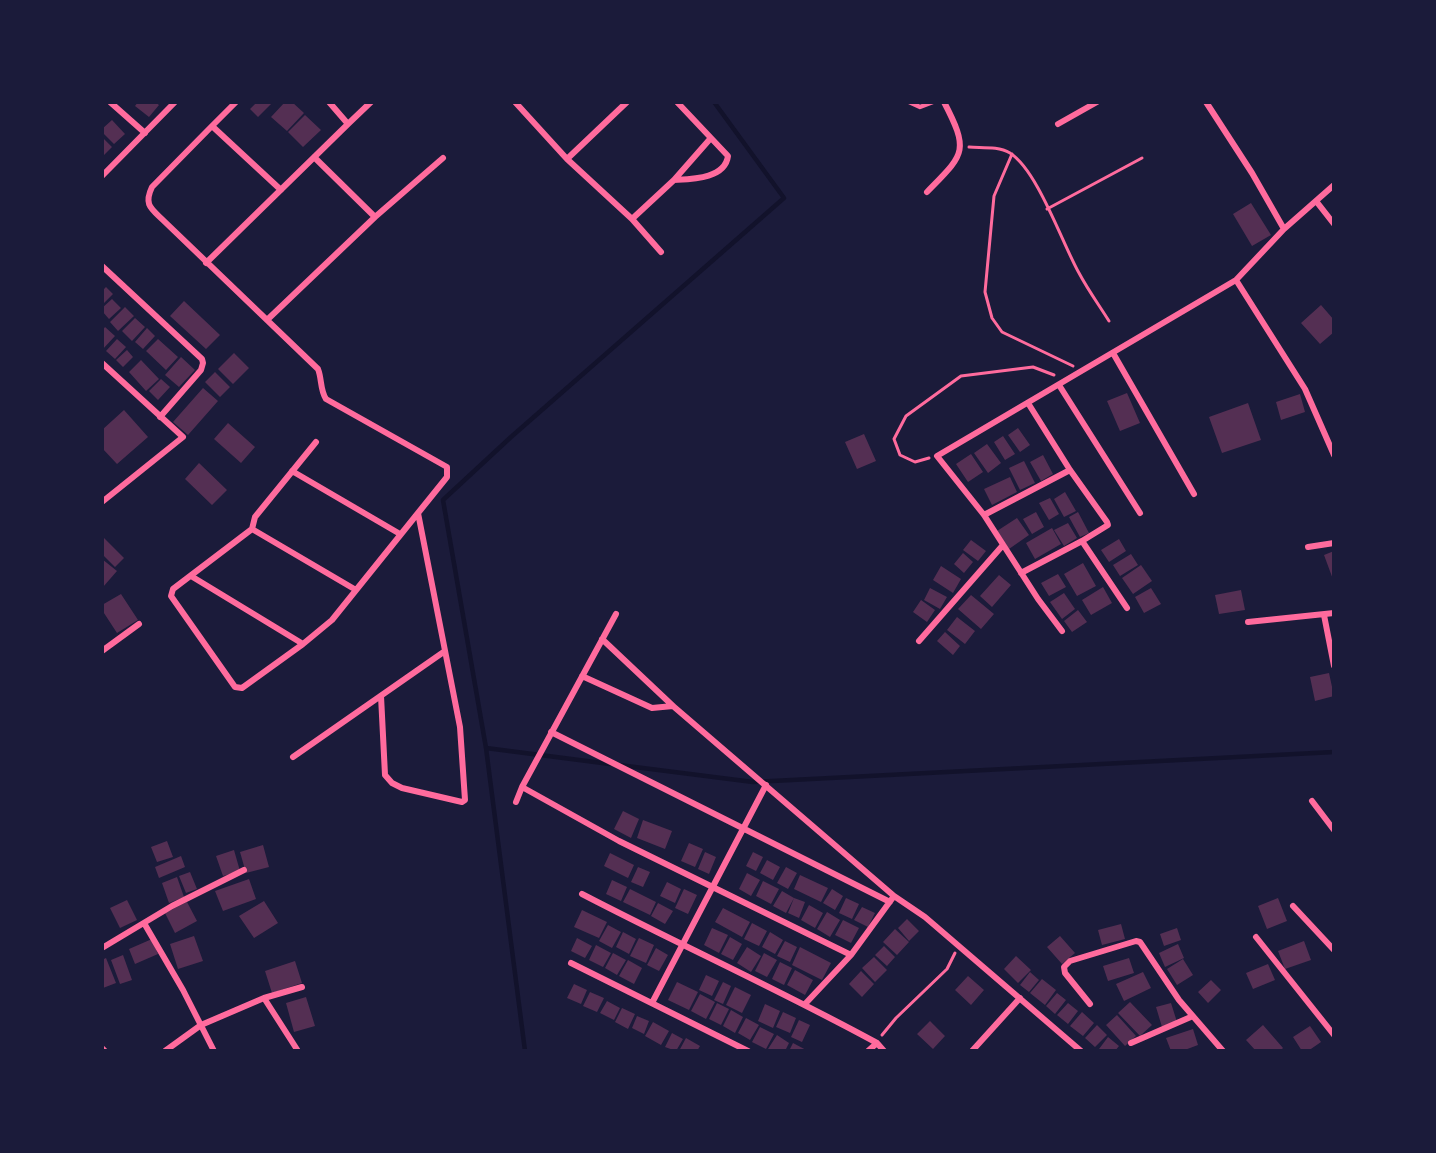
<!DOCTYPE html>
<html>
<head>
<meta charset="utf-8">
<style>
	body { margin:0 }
	#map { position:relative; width:1436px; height:1153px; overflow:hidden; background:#1b1b3a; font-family:Helvetica,sans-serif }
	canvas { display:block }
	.frame { position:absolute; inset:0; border:104px solid #1b1b3a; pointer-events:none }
</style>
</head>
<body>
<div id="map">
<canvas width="1436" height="1153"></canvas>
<div class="frame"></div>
</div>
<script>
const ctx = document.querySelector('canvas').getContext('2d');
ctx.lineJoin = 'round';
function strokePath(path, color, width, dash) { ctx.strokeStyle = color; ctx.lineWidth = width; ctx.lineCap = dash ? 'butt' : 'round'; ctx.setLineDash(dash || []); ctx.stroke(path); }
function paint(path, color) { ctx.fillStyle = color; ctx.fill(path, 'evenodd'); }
strokePath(new Path2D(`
	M486,748l124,16
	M619,765l134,17 581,-30
	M525,1051l-39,-303 -43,-248 68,-63 273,-239 -70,-96`), '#12122b', 4.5);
paint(new Path2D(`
	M138,102h17l4,3 -10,12 -14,-11z
	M257,102h16l-15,15 -8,-8z
	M285,102h7l12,11 -17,18 -16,-14z
	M305,115l16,15 -18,17 -15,-15z
	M112,120l13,14 -11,10 -12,-12v-3z
	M102,137l10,10 -10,10z
	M1251,203l20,32 -19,11 -19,-32z
	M106,287l7,7 -11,11v-16l1,1z
	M112,299l9,9 -12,11 -7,-8v-3z
	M184,301l36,34 -14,14 -36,-33z
	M1321,305l13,15v12l-14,12 -19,-21z
	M125,307l9,9 -16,15 -8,-9z
	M135,318l10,9 -13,14 -10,-10z
	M105,327l10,9 -13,14v-19z
	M147,328l8,8 -12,13 -8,-7z
	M117,339l9,8 -11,12 -9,-8z
	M158,339l20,18 -12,13 -20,-19z
	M127,350l6,7 -10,10 -7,-7z
	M234,353l15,15 -16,16 -15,-15z
	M181,357l14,13 -16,17 -14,-12z
	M141,360l18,19 -13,12 -17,-19z
	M215,372l15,15 -10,10 -15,-15z
	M161,379l9,8 -12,13 -9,-9z
	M203,388l15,13 -30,34 -15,-13z
	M1127,393l13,30 -20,8 -13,-30z
	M1300,394l5,18 -24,8 -5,-18z
	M1248,403l13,37 -39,13 -13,-36z
	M124,410l24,27 -31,27 -15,-16v-18z
	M228,423l27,24 -14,16 -27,-24z
	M1018,428l12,17 -10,7 -12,-17z
	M864,434l12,27 -19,8 -12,-27z
	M1003,436l12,18 -10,6 -11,-18z
	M987,444l14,19 -13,10 -14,-20z
	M971,454l12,18 -15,10 -12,-18z
	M1043,455l10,19 -12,7 -11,-19z
	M1024,461l11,22 -15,7 -11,-22z
	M199,463l28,27 -15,15 -27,-26z
	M1010,477l7,15 -25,13 -8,-16z
	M1065,492l11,19 -12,6 -10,-18z
	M1050,498l9,16 -10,6 -10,-17z
	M1036,512l8,15 -12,7 -9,-15z
	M1078,512l11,21 -9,4 -11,-20z
	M1017,518l12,17 -20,14 -12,-18z
	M1068,523l9,15 -13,8 -10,-16z
	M1052,528l9,16 -26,15 -9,-16z
	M102,536l22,22 -9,9 -13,-13z
	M1119,539l7,12 -17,11 -8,-12z
	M971,540l15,11 -8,10 -15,-11z
	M1334,551v31l-10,-27z
	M963,553l10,9 -9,11 -10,-9z
	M1131,554l7,11 -18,11 -7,-11z
	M102,559l15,12 -14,16 -1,-1z
	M1083,563l13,23 -19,10 -13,-22z
	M1141,565l11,16 -19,13 -11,-16z
	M941,566l20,13 -8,14 -20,-13z
	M1058,574l8,13 -17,9 -8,-13z
	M999,575l12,10 -19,22 -12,-11z
	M1103,587l9,16 -21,12 -9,-15z
	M930,588l17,9 -7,12 -16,-9z
	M1151,588l10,16 -17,9 -9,-16z
	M1241,590l4,20 -26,4 -4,-19z
	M1064,593l11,16 -13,10 -12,-17z
	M121,594l17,26 -21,13 -15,-23v-5z
	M971,595l23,19 -13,15 -23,-20z
	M921,600l14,10 -8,12 -14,-10z
	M1078,610l9,12 -15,10 -8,-11z
	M957,617l18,14 -10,13 -18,-14z
	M945,632l15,14 -7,9 -16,-14z
	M1329,673l5,23 -19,5 -5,-24z
	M623,811l16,8 -8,19 -17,-9z
	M643,820l29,11 -7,18 -28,-11z
	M167,841l6,16 -16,5 -6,-15z
	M689,843l14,6 -8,18 -14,-6z
	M263,845l6,22 -23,6 -6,-21z
	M234,850l6,21 -17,5 -7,-20z
	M705,852l11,5 -7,17 -11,-5z
	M753,852l10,5 -7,14 -10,-5z
	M610,853l24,12 -6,13 -24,-12z
	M181,856l4,11 -26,11 -4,-11z
	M767,860l13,7 -7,13 -13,-7z
	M638,867l12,5 -7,15 -12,-5z
	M786,867l11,6 -9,16 -11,-6z
	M190,872l7,17 -11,4 -7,-17z
	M747,873l13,7 -9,16 -12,-7z
	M800,875l28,13 -7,14 -27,-13z
	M177,877l7,20 -15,6 -7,-20z
	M249,879l7,20 -33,12 -8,-20z
	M612,880l15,7 -6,14 -15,-7z
	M763,881l16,8 -8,15 -15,-8z
	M667,882l14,7 -6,14 -15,-7z
	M630,889l26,13 -6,13 -27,-13z
	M684,889l13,6 -9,19 -13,-6z
	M832,889l11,7 -8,14 -12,-7z
	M782,891l12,7 -8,15 -13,-7z
	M794,898l11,4 -6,16 -11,-5z
	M846,898l13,6 -7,15 -13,-6z
	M1278,898l9,23 -20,8 -9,-23z
	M127,900l10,20 -17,8 -10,-20z
	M264,901l14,22 -24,15 -15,-22z
	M187,902l10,19 -22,12 -10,-20z
	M658,903l15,8 -8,13 -14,-8z
	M809,905l14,8 -8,15 -14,-8z
	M862,907l13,6 -7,14 -14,-7z
	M723,908l27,14 -8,15 -27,-15z
	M582,910l25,12 -8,16 -25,-11z
	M827,912l13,8 -10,17 -13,-8z
	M907,919l12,12 -10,10 -11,-13z
	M843,920l16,8 -8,15 -16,-8z
	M752,923l15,8 -8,15 -15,-7z
	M1121,924l4,15 -23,6 -4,-15z
	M608,925l13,7 -9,16 -13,-7z
	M712,928l16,7 -9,18 -15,-8z
	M1177,928l4,12 -17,6 -4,-12z
	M895,929l14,13 -12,13 -14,-13z
	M623,932l13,7 -7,15 -13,-7z
	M770,932l13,8 -8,14 -13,-7z
	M194,936l9,25 -25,8 -8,-25z
	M1060,936l15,17 -13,11 -15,-17z
	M730,937l12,7 -9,16 -12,-6z
	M577,938l15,8 -7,12 -14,-7z
	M639,938l15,7 -8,18 -16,-7z
	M152,939l6,15 -23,10 -6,-15z
	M785,941l12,6 -7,15 -13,-6z
	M1304,941l7,19 -26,9 -7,-18z
	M1178,944l6,14 -19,9 -6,-14z
	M596,945l15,8 -8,14 -14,-7z
	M884,946l11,11 -8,9 -12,-11z
	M747,947l14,9 -10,16 -14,-9z
	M800,947l31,16 -9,17 -30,-15z
	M656,948l12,7 -9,16 -12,-6z
	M613,953l13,7 -9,15 -12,-7z
	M764,953l13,7 -10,17 -12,-6z
	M123,955l9,25 -12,4 -9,-24z
	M1016,956l15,14 -13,13 -14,-14z
	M874,957l13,13 -12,12 -13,-14z
	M106,958l10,25 -13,5 -1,-28z
	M1129,958l5,15 -26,8 -5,-15z
	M1183,959l10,16 -16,10 -10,-16z
	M628,960l14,8 -8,16 -15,-8z
	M295,961l7,22 -30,10 -7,-22z
	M780,962l12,6 -8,17 -12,-6z
	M1268,964l7,16 -22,9 -7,-16z
	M795,970l18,10 -8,15 -18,-10z
	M861,971l13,13 -12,13 -13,-13z
	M1030,972l9,8 -10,12 -9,-7z
	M1143,972l8,16 -27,13 -8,-17z
	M706,975l13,6 -7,15 -13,-6z
	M968,976l16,14 -13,15 -16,-15z
	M1042,979l14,11 -11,15 -15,-12z
	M1211,980l10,10 -13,13 -10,-11z
	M677,982l21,10 -9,18 -21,-10z
	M723,982l8,4 -8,18 -9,-4z
	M574,984l13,6 -6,14 -14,-6z
	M735,987l16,8 -9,18 -16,-8z
	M590,992l14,6 -7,14 -14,-6z
	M1057,993l9,7 -11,14 -9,-8z
	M700,994l15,8 -9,17 -15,-8z
	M306,997l9,29 -21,6 -8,-29z
	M607,1001l13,7 -6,12 -14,-7z
	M1130,1002l22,23 -12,11 -22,-23z
	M717,1003l12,6 -8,16 -12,-6z
	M1068,1003l10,8 -10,13 -11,-9z
	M1171,1003l6,19 -15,5 -6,-20z
	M765,1004l15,7 -7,17 -15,-7z
	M622,1008l13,6 -7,15 -13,-7z
	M731,1010l12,7 -8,16 -12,-7z
	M783,1012l13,6 -6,15 -14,-6z
	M1082,1012l12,11 -11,13 -13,-10z
	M1117,1015l19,21 -11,10 -19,-21z
	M637,1016l12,5 -5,13 -12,-6z
	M746,1018l13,7 -9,15 -12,-7z
	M799,1020l11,5 -8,17 -11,-5z
	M930,1021l15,15 -12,13 -16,-15z
	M653,1022l16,9 -8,14 -16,-9z
	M1097,1025l10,10 -12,12 -10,-9z
	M1263,1025l20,23 -3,3h-24l-10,-11z
	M1310,1026l11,16 -13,9h-6l-9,-14z
	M760,1027l14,7 -8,15 -14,-7z
	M1193,1029l5,16 -16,6h-11l-5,-13z
	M672,1033l11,6 -7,12 -11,-4z
	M777,1035l12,8 -4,8h-13l-4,-2z
	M1108,1037l11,9 -4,5h-14l-2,-2z
	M686,1038l14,8 -3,5h-18z
	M793,1043l15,8h-19z`), '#542f53');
strokePath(new Path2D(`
	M969,147c13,1 29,-1 41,6 28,18 52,90 69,120 9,17 20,32 30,48
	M1012,154l-18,42 -9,96 7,26 10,14 71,34
	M1047,209l95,-51
	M929,458l-14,4 -15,-7 -6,-16 12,-23 55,-40 72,-9 21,8
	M882,1035l14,-17 51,-49 8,-16`), '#ff6b9d', 3);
strokePath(new Path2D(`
	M909,102l11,5 13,-5`), '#ff6b9d', 4.5);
strokePath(new Path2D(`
	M110,102l35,31
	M515,102l52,57 65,60 29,33
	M1206,102l46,71 32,56
	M348,124l23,-22
	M1058,124l39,-22
	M212,126l24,-24
	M314,157l61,60 68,-59
	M567,159l60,-57
	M102,176l73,-74
	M674,180c17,-1 51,-1 54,-24l-51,-54
	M281,190l-69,-64 -60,61c-9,19 0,22 13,35l153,147c4,10 2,21 8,30l121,68v10l-29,36 42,214 5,73 -3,2 -60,-14 -10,-5 -7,-8 -4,-79
	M927,192c37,-38 43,-40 17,-90
	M1316,201l18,23
	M632,219l42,-39 36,-41
	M206,263l142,-139 -19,-22
	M102,266l100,93 1,4 -2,7 -41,47
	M1236,280l69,109 29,66
	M267,320l108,-103
	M1113,353l81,141
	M102,363l81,74 -81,65
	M1059,385l81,128
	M316,442l-61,75 -3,12 -79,60 -2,7 64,91 7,1 61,-44 29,-24 86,-107
	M292,471l108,63
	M984,515l86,-45
	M252,529l104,61
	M1082,541l45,67
	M1308,547l26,-4
	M1021,573l61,-32 26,-16 -1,-3 -37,-52 -42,-67
	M191,576l112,68
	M1324,615l10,51
	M1248,622l86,-9
	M1062,631l-24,-32 -54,-84 -47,-59 299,-176 48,-51 50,-44
	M602,639l71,67 221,190
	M919,641l84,-96
	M102,651l37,-27
	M582,676l70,32 21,-2
	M551,732l339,170
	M293,757l152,-106
	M522,787l97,54 232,114
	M1312,801l22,29
	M516,802l6,-15 94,-173
	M582,894c98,51 198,96 295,149l7,8
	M1293,906l41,44
	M144,923l39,67 31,61
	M1256,937l78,98
	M102,948l70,-42 72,-36
	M571,963l177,88
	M264,998l34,53
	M652,1003l114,-218
	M805,1004l46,-49 43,-59 31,21 156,134
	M1090,1004l-25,-31 -1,-6 6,-6 66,-20 4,1 39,58 44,51
	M1131,1043l62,-27
	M103,1049l2,2
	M165,1051l36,-26 63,-27 38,-11
	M868,1051l9,-8
	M972,1051l48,-53`), '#ff6b9d', 6);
</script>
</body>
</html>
